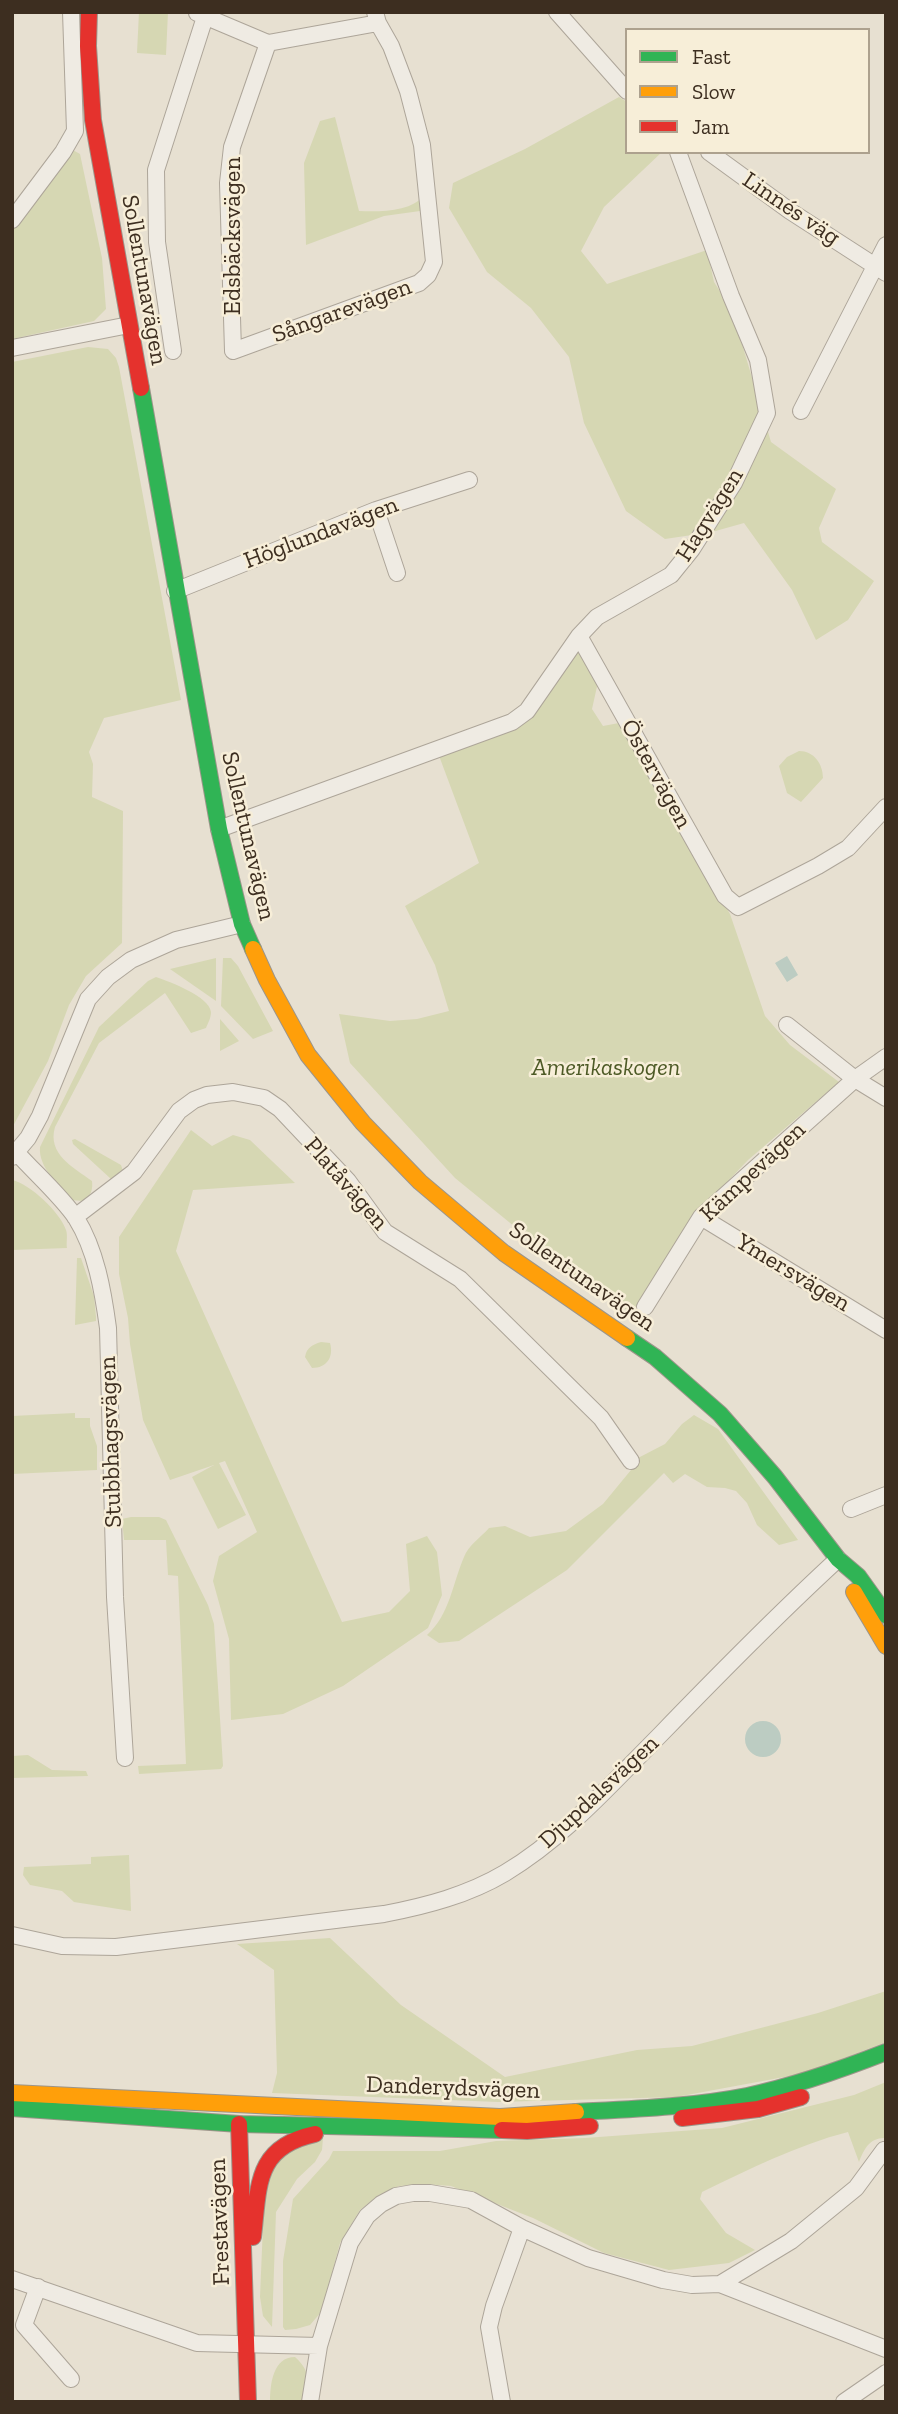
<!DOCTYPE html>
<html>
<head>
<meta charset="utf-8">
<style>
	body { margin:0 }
	#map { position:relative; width:898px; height:2414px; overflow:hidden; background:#e7e0d1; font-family:"Zilla Slab",serif }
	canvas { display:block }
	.frame { position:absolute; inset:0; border:14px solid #3d2e20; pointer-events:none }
	.legend { position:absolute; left:625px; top:28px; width:245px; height:126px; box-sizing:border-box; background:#f7eed8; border:2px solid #ada18e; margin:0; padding:9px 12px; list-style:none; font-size:21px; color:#3d2e20 }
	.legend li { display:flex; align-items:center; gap:14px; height:35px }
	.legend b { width:35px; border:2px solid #ada18e }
</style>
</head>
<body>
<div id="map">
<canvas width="898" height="2414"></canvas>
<div class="frame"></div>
<ul class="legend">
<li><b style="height:9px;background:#30b455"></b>Fast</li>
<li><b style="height:9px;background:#ff9f0a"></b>Slow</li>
<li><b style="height:9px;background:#e5322d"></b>Jam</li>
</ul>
</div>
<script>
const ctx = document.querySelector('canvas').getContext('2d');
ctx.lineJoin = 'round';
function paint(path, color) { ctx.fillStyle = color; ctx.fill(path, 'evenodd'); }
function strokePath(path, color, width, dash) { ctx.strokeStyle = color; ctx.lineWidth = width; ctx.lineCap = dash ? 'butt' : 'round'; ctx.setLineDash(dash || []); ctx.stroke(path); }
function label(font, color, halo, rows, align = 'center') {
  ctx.font = font + ' "Zilla Slab",serif'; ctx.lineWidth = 5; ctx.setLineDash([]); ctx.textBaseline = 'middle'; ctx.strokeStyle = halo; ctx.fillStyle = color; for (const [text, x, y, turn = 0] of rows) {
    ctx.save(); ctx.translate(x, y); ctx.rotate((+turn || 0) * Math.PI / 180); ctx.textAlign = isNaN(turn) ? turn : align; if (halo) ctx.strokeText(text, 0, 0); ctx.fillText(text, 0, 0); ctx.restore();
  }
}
paint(new Path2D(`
	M139,12h29l-2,43 -29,-2z
	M619,97l8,5v50h35l-58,55 -23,44 26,33 100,-34 7,32 18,28 39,132 65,47 -17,39 3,14 52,39 -26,39 -32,20 -24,-50 -48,-67 -32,9 -47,7 -39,-28 -42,-88 -15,-66 -38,-49 -44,-36 -38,-64 4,-25 72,-34z
	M335,117l24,94c20,1 53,1 65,-16l1,20 -5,-4 -36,5 -78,29 -2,-82 16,-42z
	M71,149l9,5 22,104 4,51 -12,12 -82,18v-111z
	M88,347l20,2 8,9 3,9 62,333 -77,18 -15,34 4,12 -1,33 31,14 -1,132 -36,33 -17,29 -21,56 -36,67v-766z
	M579,648l19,34 -6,27 11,17 16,-3 111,191 35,102 25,29 49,37 -91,78 -37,39 -78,115 -53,-34 -125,-102 -105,-115 -11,-49 51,7 27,-2 32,-8 -14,-46 -30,-59 74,-43 -41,-110 84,-31z
	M799,751c15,0 24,13 24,27l-22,24 -14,-9 -8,-27 8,-9z
	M216,958v43l-46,-32z
	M223,958h8l7,8 35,65 -20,8 -32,-33z
	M156,977c14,5 53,19 55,35 0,6 -3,11 -5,16l-15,5 -26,-40 -66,50 -44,84c-8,27 18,40 37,54 1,9 -1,14 -8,20l-14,-1c-11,-15 -32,-33 -30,-53l59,-120 49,-46z
	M220,1019l19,22 -19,10z
	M191,1130l21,16 21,-11 17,5 45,43 -102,7 -17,61 166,371 47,-10 21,-21 -4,-47 21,-8 10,16 5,43 -14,33 -85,58 -60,28 -52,6 -2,-81 -16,-58 6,-25 38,-24 -32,-71 -6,2 27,52 -28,14 -26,-52 22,-12 -44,15 -27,-60 -13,-76 -2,-26 -9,-44v-37z
	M75,1139l46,26 2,6 -7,8h-5l-38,-35 -1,-4z
	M12,1180c18,4 48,32 54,50 2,5 0,13 1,18l-55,2z
	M77,1258h4l13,38 2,21v4l-21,4z
	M321,1342l9,1c4,14 -3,25 -18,25l-7,-11c2,-10 7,-12 16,-15z
	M75,1413v5h15v8l7,20v24l-85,4v-58z
	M694,1415l24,14 80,111 -19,5 -22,-20 -10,-22 -11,-12 -11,-3 -18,-1 -22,-13 -12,9 -9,-10 -97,97 -108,71 -20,2 -12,-8c23,-21 25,-50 37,-78 4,-11 17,-20 25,-29l16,-2 25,11 36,-6 37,-27 28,-34 7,-12 27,-14 17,-20z
	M131,1517h28l7,3 42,85 6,19 9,142 -2,3 -82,5 -1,-8 48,-2 -8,-188 -10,-1 -2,-35h-42l-2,-21z
	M28,1755l24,15 34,1 2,5 -76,2v-22z
	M129,1855l2,56 -57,-9 -12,-11 -32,-6 -7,-10 1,-8 67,-3v-7z
	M330,1938l71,67 104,72 132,-27 55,-4 126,-33 68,-22v51l-80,31 -130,24 -178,5 -226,-9 5,-20 -3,-103 -37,-26z
	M886,2082v56c-16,-1 -22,11 -27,24l-11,-30c-51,13 -98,37 -146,60l-2,7 26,34 29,17 -26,13 -60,7 -65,-17 -71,-35 -82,-32 -26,-2 -26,2 -20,9 -19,15 -20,33 -18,68 -12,14 -14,4 -11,1 -2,-3v-66l10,-62 36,-40 4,-8h107l56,-10 89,-3 137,-10 132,-33z
	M323,2138l-1,12 -7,12 -18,17 -21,33 -4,115 -9,-11 -3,-19 4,-96 13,-45z
	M295,2357c17,15 12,24 10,45h-35c0,-18 3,-45 25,-45z`), '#d6d7b3');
paint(new Path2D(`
	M787,956l11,19 -11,7 -12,-19z
	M745 1739a18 18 0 1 1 36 0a18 18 0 1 1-36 0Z`), '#bcccc2');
const street = new Path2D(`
	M375,12l3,11 13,23 17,45 14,54 12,117 -6,13 -9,8 -186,68 -5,-168 4,-36 36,-104 110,-20
	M557,12l70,79
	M197,13l71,30
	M709,152l81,59 96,62
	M12,220l51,-68 12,-21 -4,-119
	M12,348l117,-23
	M173,351l-16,-109 -1,-72 49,-153
	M801,411l85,-166
	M376,510l21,63
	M175,591l201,-81 93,-30
	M579,636l146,260 13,11 80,-41 30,-18 38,-41
	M219,829l293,-107 15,-11 52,-75 18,-19 74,-42 21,-26 42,-66 33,-70 -9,-53 -27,-64 -53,-144
	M787,1025l68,54 31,19
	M17,1153c18,20 45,44 59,65 20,32 27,73 32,110l7,269 10,161
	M12,1157l16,-19 12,-22 48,-117 20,-22 23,-17 45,-20 66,-16
	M75,1217l59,-45 45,-61 15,-11 13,-5 26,-3 31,6 16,11 68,72 37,51 75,47 141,139 30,43
	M701,1217l185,113
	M645,1307l56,-90 154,-138 31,-22
	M851,1509l35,-14
	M12,1935l50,11 54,1 268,-33c42,-8 84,-19 121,-41 60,-36 106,-89 155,-138 58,-60 117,-120 178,-176
	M12,2279l185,64 122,3
	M720,2284l166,65
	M38,2287l-14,38 47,54
	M310,2402l9,-56 31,-103 17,-27 14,-12 15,-8 17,-3h17l41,7 51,28 66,30 75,22 29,5 28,-1 71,-43 65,-53 28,-38
	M502,2402l-13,-75 5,-21 28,-78
	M844,2402l42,-29`);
const fast = new Path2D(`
	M141,388l78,441 23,95 11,25
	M627,1338l28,19 65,57 55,63 63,82 20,17 28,39
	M12,2108l227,16 263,6
	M576,2112c57,-3 115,-5 171,-16 48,-10 93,-26 139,-44`);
const slow = new Path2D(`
	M253,949l14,31 41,75 55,68 57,59 84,71 123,85
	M854,1592l32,54
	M12,2093l488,24 76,-5`);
const jam = new Path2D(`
	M89,12l-1,34 5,74 48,268
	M682,2118l76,-9 43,-12
	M239,2124l9,278
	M502,2130l25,1 63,-5
	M253,2237c6,-52 2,-90 62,-103`);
strokePath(street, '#ada599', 18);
strokePath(fast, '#9c958a', 18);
strokePath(slow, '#9c958a', 18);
strokePath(jam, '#9c958a', 18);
strokePath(street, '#efebe3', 16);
strokePath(fast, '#30b455', 16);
strokePath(slow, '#ff9f0a', 16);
strokePath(jam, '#e5322d', 16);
label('24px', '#3d2e20', '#f7eed8', [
	["Linnés väg",791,209,34],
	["Edsbäcksvägen",233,236,-90],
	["Sollentunavägen",144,280,80],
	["Sångarevägen",342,311,-20],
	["Hagvägen",710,515,-58],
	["Höglundavägen",321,533,-21],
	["Östervägen",656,774,61],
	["Sollentunavägen",248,836,77],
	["Kämpevägen",753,1172,-43],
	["Platåvägen",346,1184,49],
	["Ymersvägen",793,1273,31],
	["Sollentunavägen",582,1277,35],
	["Stubbhagsvägen",111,1442,-92],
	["Djupdalsvägen",599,1792,-43],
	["Danderydsvägen",453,2088,2],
	["Frestavägen",220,2222,-92]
]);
label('italic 24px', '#4d5a26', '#f7eed8', [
	["Amerikaskogen",606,1068]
]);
</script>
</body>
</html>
